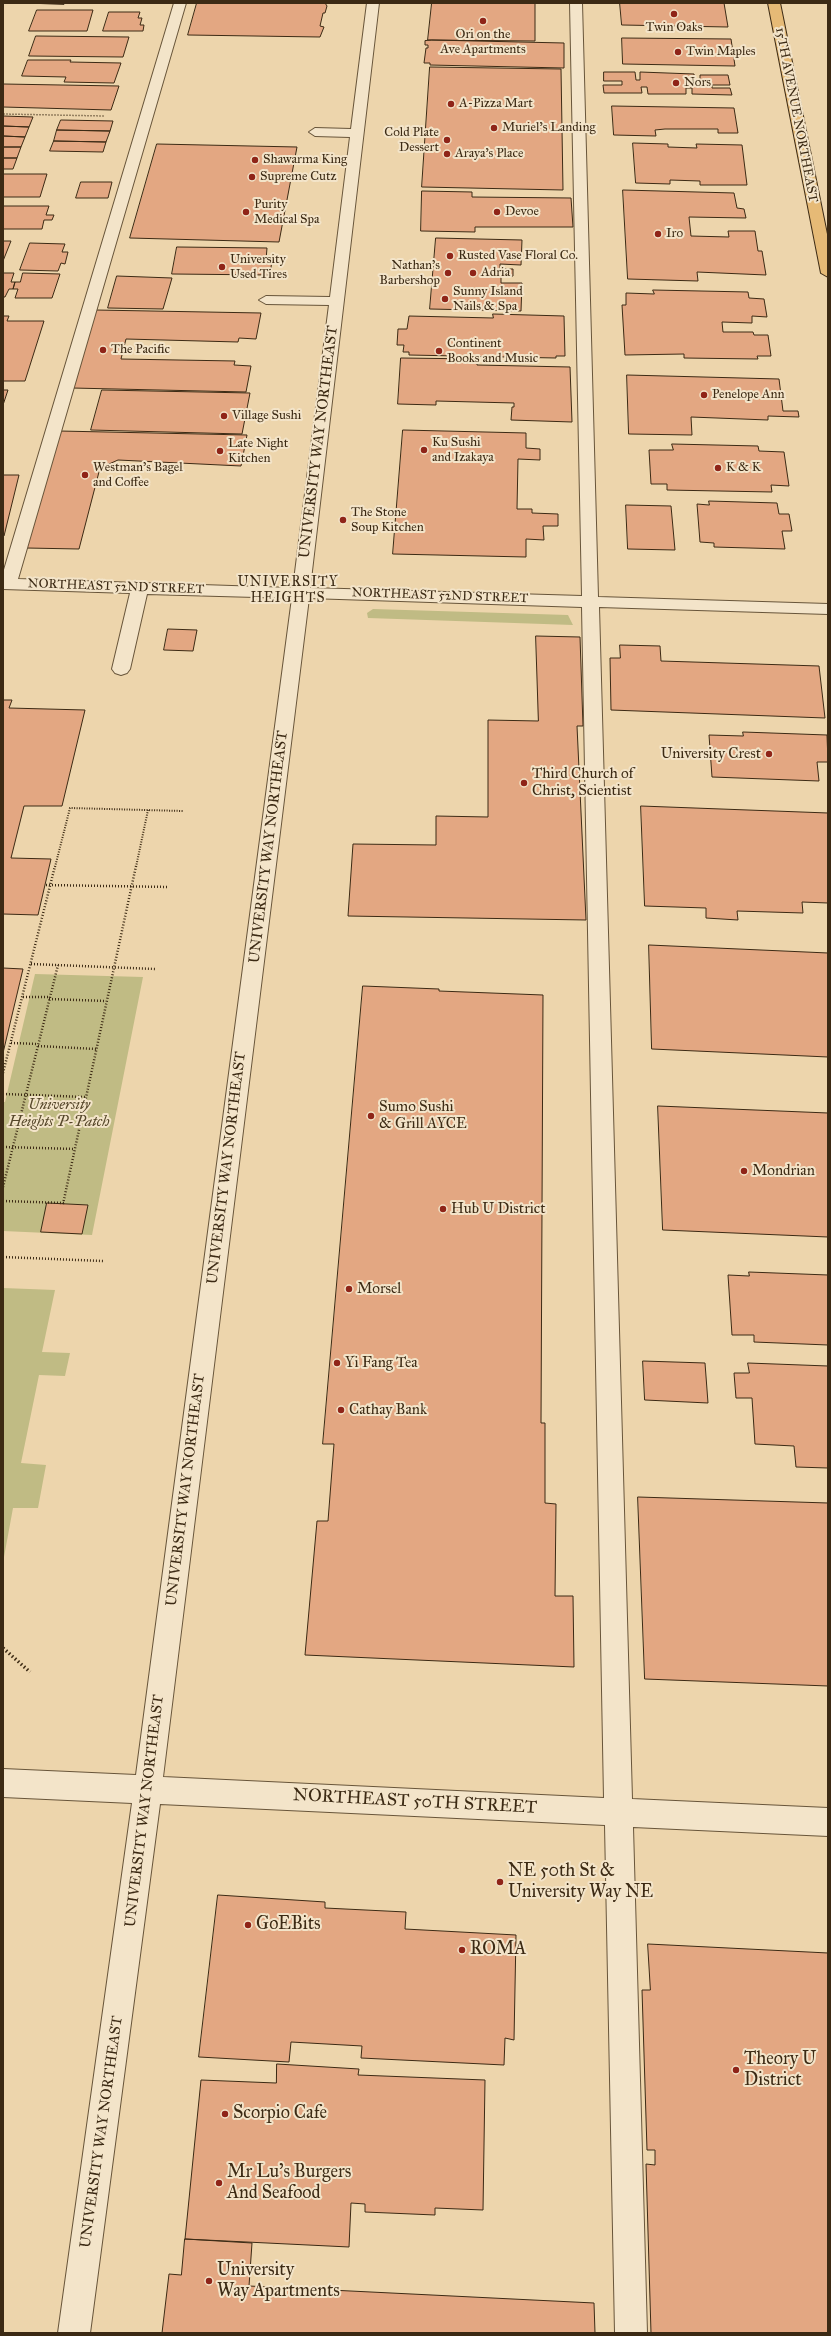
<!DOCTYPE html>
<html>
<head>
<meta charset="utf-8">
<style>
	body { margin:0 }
	#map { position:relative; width:831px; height:2336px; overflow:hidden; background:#edd5ac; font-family:"IM FELL Great Primer",serif }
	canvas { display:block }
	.frame { position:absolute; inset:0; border:4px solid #3c2a14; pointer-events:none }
</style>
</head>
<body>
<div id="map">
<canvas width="831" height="2336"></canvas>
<div class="frame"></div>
</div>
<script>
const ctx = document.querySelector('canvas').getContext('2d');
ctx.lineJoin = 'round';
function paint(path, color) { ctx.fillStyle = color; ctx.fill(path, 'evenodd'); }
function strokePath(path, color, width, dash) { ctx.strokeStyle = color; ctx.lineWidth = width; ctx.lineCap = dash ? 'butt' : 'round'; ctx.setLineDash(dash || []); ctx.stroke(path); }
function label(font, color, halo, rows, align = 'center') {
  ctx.font = font + ' "IM FELL Great Primer",serif'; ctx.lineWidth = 4; ctx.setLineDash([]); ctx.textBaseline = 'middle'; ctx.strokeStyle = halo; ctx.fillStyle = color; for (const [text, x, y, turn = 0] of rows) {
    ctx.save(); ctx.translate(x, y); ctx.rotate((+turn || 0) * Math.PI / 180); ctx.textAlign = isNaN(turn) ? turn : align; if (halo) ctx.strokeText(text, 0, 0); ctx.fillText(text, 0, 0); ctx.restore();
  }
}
paint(new Path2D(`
	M373,609l195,6 5,10 -205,-7 -1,-5z
	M35,974l108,3 -51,258 -89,-4v-129h2z
	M3,1288l52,2 -13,62 28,1 -5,23 -26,-1 -18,88 25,2 -8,43h-25l-9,49z`), '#c0bb84');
const building = new Path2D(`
	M27,3h37v1z
	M197,3h128l2,3 -2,7h-2l-3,13 4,1 -4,10 -132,-2z
	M432,3h103v38l-107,-1z
	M620,3h104l4,24 -106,-2z
	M37,10h56l-6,21h-58z
	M109,12h31l-2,6h4l-2,7h4l-1,6h-40z
	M36,36l93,1 -6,20 -94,-1z
	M622,38l109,1 4,27 -112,-2z
	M432,40l132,3v25l-134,-3v-2h-6l2,-15h2v-3h-3v-4z
	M28,60h43l-1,2 51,1 -7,20 -50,-1 2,-5 -44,-1z
	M430,67l131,2 2,121 -141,-3z
	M604,72h31l1,8h4v-8l54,2 1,7h5v-6h28l2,10h-18v3h18l2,7 -40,-1v-6h-6v6h-38l-1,-7h-6l1,6h-38l-1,-8h19v-4h-18z
	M3,84l116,2 -8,24 -108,-3z
	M612,106l122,2 4,25h-20v-4h-53l-10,1 1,6 -42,-1z
	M3,116l30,1 -4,10 -26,-1z
	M61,120l52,1 -3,10 -53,-1z
	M3,126l26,1 -4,10 -22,-1z
	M57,130l53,1 -4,11 -52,-1z
	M3,136l22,1 -4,10h-18z
	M54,141l52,1 -3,10 -53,-1z
	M633,143l35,1v3l29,1 -1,-4 46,1 5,40h-47v-4l-30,-1v4l-34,-1z
	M157,144l140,3 -18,95 -149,-4z
	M3,147h18l-4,11h-14z
	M3,158h14l-4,11h-10z
	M3,174h44l-7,23h-37z
	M81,182h31l-4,16h-32z
	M623,190l111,3 3,15 7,1 2,9 -57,-1 2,19 38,1 -1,-6h27l3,20h4l4,24 -69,-3 1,9 -70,-2z
	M422,191l50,1v5l99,1 2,29h-98v5l-54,-1z
	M3,206h46l-3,9h8l-2,5h-8l-2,9h-39z
	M436,238l86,2 -1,25 -21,-1v5h13v7h-12v7h21l-1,28 -91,-2z
	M3,241h8l-8,20z
	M30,243l35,1 -3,8h6l-3,12 -4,-1 -3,8 -38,-1z
	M177,247l90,1 -1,12h6l-2,15 -98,-1z
	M3,273h11l-3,9h4l-2,7h-4l-4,8h-2z
	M23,273l37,1 -8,24h-37l3,-9h-5l2,-7h5z
	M117,276l55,2 -9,31 -55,-1z
	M653,290l95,2 1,6 15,1 3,18 -15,-1v7l-30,-1 1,10h30l1,3h14l3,21h-14l1,3 -74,-1v-4l-59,1 -3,-50h4v-12l28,1z
	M95,310l166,3 -5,26 -17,-1 -1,4 -112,-3 -5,20 114,2 -1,4 17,1 -5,26 -174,-4z
	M493,314l71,2 1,40h-9v2l-147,-3v-3h-6l1,-7h-7l1,-16h9l2,-13 84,2z
	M3,316h6l-2,5h37l-19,60h-22z
	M401,358l76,1v6l93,2 2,55 -61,-2 1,-13h2v-4l-78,-2v4l-38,-1z
	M627,375l152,4 4,32h15l1,6 -31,-1v4l-77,-3 1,18 -63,-1z
	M3,390h5l-5,15z
	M102,390l148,3 -8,41 -151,-4z
	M403,430l123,3v15l14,1v11l-22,-1 -1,50h15v4l26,1v12h-15l1,14 -18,-1v18l-133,-3z
	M59,431l188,4 -6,31 -123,-6 -18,8 -21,81 -53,-1z
	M672,444l86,2 1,5 25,1 5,34 -18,-1 1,7 -105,-2v-6h-16l-2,-34h24z
	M3,475h16l-15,61h-1z
	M709,501l68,2 2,11h10l3,17h-10l3,18 -71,-2v-4l-14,-1 -3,-38 12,1z
	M626,505l45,1 4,44 -47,-1z
	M168,629l29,1 -4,21 -29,-1z
	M536,636l44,1 3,89h-6l9,194 -238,-4 5,-72 83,1v-29l52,1v-97l50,1z
	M620,645l40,1 1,15 158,5 6,52 -214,-8 -1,-52h10z
	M3,700h9l-3,8 76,2 -23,96h-38l-13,52 40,1 -13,56 -35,-1z
	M743,732l84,3 1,27h-11l2,19 -107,-4 -3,-42 34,1z
	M641,806l187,7v90l-26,-1 1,11 -66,-2 1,9 -32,-2v-10l-61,-2z
	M649,945l179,8v104l-176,-8z
	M3,968l20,1 -20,84z
	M363,986l76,3v2l104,4 -2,428h4v80l11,1 -1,92h18l1,71 -269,-12 12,-134h11l6,-77h-11z
	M658,1106l170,7v124l-165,-7z
	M47,1203l41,2 -6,29 -41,-2z
	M749,1272l79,3v70l-74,-3v-7h-22l-4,-60 21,1z
	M643,1361l62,2 3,40 -63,-3z
	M748,1363l80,3v102l-32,-1 -2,-21 -39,-2 -3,-46h-16l-2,-25h15z
	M638,1497l190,6v183l-183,-7z
	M218,1895l107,7v6l81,4 -1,17 111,6 -2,105 -9,-2 -1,27 -143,-7 1,-12 -71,-4 -2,20 -90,-5z
	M648,1944l180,9v380h-177l-5,-169 9,1v-15h-8l-5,-160h8z
	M277,2064l82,5 -1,6 127,5 -2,130 -48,-2v7l-70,-3v-8l-14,-1 -2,44 -164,-8 16,-159 75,3z
	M185,2239l67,4 -3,43 345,17 1,30h-433l7,-59 12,1z`);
paint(building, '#e3a782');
strokePath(building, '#3c2a14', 1);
const minor = new Path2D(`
	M174,3h12l-168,576 275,9 36,-283 -63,-1 -7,-4 7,-4 64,1 20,-160 -35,-1 -6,-4 6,-4 36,1 16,-126h12l-69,585 272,8 -12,-593h12l16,594 230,7v10l-229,-7 33,1192 196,9v28l-195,-9 14,506h-32l-10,-508 -445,-21 -70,529h-32l74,-530 -129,-6v-28l133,6 156,-1177 -145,-4 -17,75 -3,4 -6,2 -6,-2 -3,-4 18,-76 -127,-4v-16zM309,598l273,9 22,1191 -441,-21z`);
const major = new Path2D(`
	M768,3h12l48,236v38l-7,-4z`);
strokePath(minor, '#68553a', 2);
strokePath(major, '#3c2a14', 2);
strokePath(new Path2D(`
	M3,114l101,2`), '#3c2a14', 1.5, [0.5, 1]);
strokePath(new Path2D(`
	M55,867l15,-59 113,3
	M136,867l12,-57`), '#3c2a14', 2, [1, 1.5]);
strokePath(new Path2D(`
	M46,885l123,2
	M31,964l124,5
	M23,997h27
	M49,999l57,2
	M11,1043l27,1
	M38,1046l58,3
	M3,1073l52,-207
	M3,1094l82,3
	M3,1147l72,2
	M3,1187l55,-222
	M3,1201l61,2
	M63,1204l73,-338
	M3,1257l100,4`), '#3c2a14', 2.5, [1, 2]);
strokePath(new Path2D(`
	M3,1648l27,24`), '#3c2a14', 3.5, [1.5, 2.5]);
paint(minor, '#f3e4c9');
paint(major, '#e6ba76');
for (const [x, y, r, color] of [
	[674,14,4,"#8f2418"],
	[483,21,4,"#8f2418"],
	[678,52,4,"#8f2418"],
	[676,83,4,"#8f2418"],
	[451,104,4,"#8f2418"],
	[494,128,4,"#8f2418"],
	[447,140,4,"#8f2418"],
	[447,154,4,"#8f2418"],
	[255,160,4,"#8f2418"],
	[252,177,4,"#8f2418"],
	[246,212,4,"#8f2418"],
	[497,212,4,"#8f2418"],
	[658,234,4,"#8f2418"],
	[450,256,4,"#8f2418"],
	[222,267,4,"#8f2418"],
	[448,273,4,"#8f2418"],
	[473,273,4,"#8f2418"],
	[445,299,4,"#8f2418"],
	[103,350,4,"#8f2418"],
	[439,351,4,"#8f2418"],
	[704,395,4,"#8f2418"],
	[224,416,4,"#8f2418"],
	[424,450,4,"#8f2418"],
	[220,451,4,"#8f2418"],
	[718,468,4,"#8f2418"],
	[85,475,4,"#8f2418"],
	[343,520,4,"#8f2418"],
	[769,754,4,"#8f2418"],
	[524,783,4,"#8f2418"],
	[371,1116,4,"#8f2418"],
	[744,1171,4,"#8f2418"],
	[443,1209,4,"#8f2418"],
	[349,1289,4,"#8f2418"],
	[337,1363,4,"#8f2418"],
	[341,1410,4,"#8f2418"],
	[500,1882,4,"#8f2418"],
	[248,1925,4,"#8f2418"],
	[462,1950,4,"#8f2418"],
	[736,2070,4,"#8f2418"],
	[225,2114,4,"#8f2418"],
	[219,2183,4,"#8f2418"],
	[209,2281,4,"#8f2418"]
]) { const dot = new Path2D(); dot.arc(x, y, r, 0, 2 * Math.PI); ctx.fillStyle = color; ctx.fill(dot); strokePath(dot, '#f3e4c9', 1.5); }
label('13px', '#3c2a14', '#f3e4c9', [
	["Twin Oaks",674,28,"center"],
	["Ori on the",483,35,"center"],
	["Ave Apartments",483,50,"center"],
	["Twin Maples",686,52],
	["Nors",684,83],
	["A-Pizza Mart",459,104],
	["Muriel's Landing",502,128],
	["Cold Plate",439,133,"right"],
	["Dessert",439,148,"right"],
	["Araya's Place",455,154],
	["Shawarma King",263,160],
	["Supreme Cutz",260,177],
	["Purity",254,205],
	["Medical Spa",254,220],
	["Devoe",505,212],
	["Iro",666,234],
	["Rusted Vase Floral Co.",458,256],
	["University",230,260],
	["Used Tires",230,275],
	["Nathan's",440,266,"right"],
	["Barbershop",440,281,"right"],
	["Adria",481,273],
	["Sunny Island",453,292],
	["Nails & Spa",453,307],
	["Continent",447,344],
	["Books and Music",447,359],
	["The Pacific",111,350],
	["Penelope Ann",712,395],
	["Village Sushi",232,416],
	["Ku Sushi",432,443],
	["and Izakaya",432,458],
	["Late Night",228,444],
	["Kitchen",228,459],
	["Westman's Bagel",93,468],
	["and Coffee",93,483],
	["K & K",726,468],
	["The Stone",351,513],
	["Soup Kitchen",351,528]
], 'left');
label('13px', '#3c2a14', '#f3e4c9', [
	["15TH AVENUE NORTHEAST",796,115,79],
	["NORTHEAST 52ND STREET",116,587,2],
	["NORTHEAST 52ND STREET",440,596,2]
]);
ctx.letterSpacing = '1px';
label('14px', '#3c2a14', '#f3e4c9', [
	["UNIVERSITY",288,583],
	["HEIGHTS",288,599]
]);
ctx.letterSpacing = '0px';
label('15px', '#3c2a14', '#f3e4c9', [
	["UNIVERSITY WAY NORTHEAST",319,442,-83],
	["UNIVERSITY WAY NORTHEAST",269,847,-83],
	["UNIVERSITY WAY NORTHEAST",227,1168,-83],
	["UNIVERSITY WAY NORTHEAST",186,1490,-83],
	["UNIVERSITY WAY NORTHEAST",145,1811,-83],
	["UNIVERSITY WAY NORTHEAST",102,2132,-82]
]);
label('15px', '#3c2a14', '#f3e4c9', [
	["University Crest",761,754,"right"],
	["Third Church of",532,774],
	["Christ, Scientist",532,791],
	["Sumo Sushi",379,1107],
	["& Grill AYCE",379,1124],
	["Mondrian",752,1171],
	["Hub U District",451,1209],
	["Morsel",357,1289],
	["Yi Fang Tea",345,1363],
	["Cathay Bank",349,1410]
], 'left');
label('italic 15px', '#56472a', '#f3e4c9', [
	["University",59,1105],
	["Heights P-Patch",59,1122]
]);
label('18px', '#3c2a14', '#f3e4c9', [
	["NORTHEAST 50TH STREET",415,1802,3]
]);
label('18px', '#3c2a14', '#f3e4c9', [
	["NE 50th St &",508,1872],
	["University Way NE",508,1893],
	["GoEBits",256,1925],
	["ROMA",470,1950],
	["Theory U",744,2060],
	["District",744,2081],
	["Scorpio Cafe",233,2114],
	["Mr Lu’s Burgers",227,2173],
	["And Seafood",227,2194],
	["University",217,2271],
	["Way Apartments",217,2292]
], 'left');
</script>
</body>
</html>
